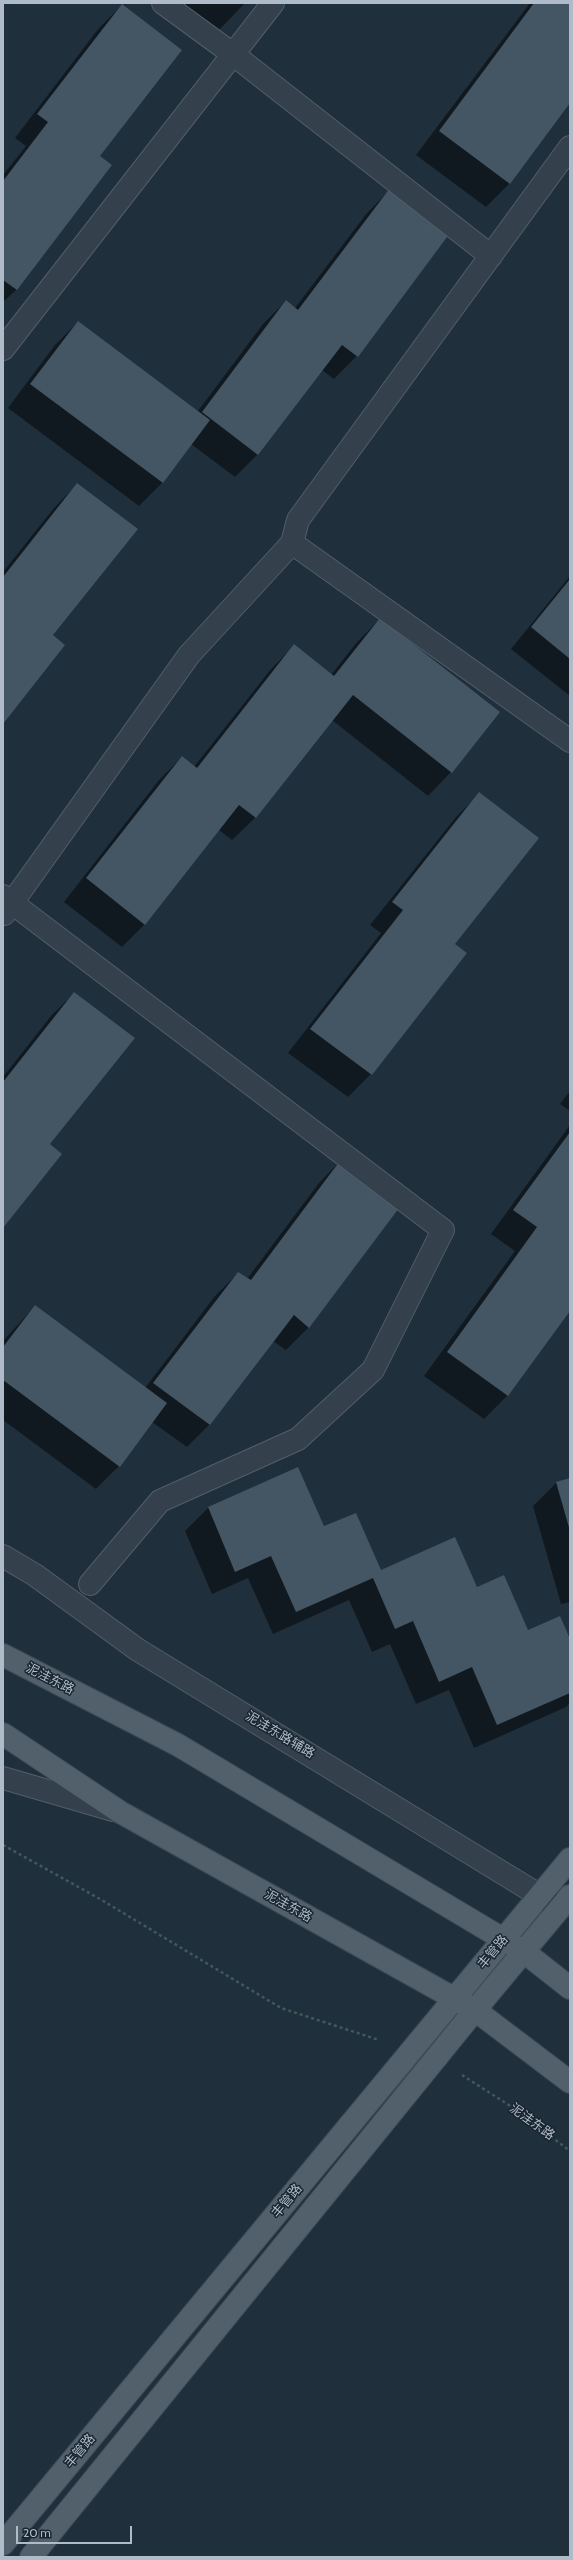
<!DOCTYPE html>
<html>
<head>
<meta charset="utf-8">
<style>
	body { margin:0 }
	#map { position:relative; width:573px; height:2560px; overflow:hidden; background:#202f3c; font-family:Cabin,sans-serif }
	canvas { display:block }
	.frame { position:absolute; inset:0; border:4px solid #afbbc8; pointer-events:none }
	.scale { position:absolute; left:16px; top:2526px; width:116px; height:18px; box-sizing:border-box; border:2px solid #afbbc8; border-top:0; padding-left:5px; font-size:12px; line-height:14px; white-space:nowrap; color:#afbbc8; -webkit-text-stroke:3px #192630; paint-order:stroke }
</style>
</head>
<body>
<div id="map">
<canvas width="573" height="2560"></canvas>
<div class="frame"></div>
<div class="scale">20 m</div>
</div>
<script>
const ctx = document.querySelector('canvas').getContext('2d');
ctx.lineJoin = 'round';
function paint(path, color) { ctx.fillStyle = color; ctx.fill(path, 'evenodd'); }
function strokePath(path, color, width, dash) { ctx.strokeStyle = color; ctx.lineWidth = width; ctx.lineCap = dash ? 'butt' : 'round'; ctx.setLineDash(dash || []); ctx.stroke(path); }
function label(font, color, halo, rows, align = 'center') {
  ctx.font = font + ' Cabin,"Noto Sans SC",sans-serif'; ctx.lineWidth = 3; ctx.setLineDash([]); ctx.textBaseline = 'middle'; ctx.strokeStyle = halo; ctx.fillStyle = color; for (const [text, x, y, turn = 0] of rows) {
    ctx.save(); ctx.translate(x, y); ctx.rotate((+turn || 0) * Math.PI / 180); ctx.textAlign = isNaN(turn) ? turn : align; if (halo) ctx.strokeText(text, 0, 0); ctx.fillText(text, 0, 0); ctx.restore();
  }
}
paint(new Path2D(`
	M183,3h62l-26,27z
	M530,3h40v99l-61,82 -23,23 -70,-52z
	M122,5l-23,152 12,8 -95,125 -13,12v-127l23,-29 -11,-8 84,-110z
	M390,190l59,43 -92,123 -23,23 -12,-9 -64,84 -23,23 -44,-33 -29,39 -23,23 -131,-98 47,-63 23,-23 120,89 65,-87 23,-23 9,7 72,-95z
	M77,484l-25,151 -49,87v-150l51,-64z
	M570,576v120l-59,-47z
	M380,619l71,153 -23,24 -96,-76 -76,97 -24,23 -13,-10 -74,94 -23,23 -58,-45 95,-122 23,-23 12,10 77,-98 23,-23 37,29 26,-33z
	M479,794l-25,151 12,8 -95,121 -23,23 -60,-44 93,-120 -11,-8 86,-108z
	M74,993l-25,152 -46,82v-150l48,-61z
	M570,1091v20l-10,-7z
	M570,1125v184l-63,87 -23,23 -60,-43 91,-125 -24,-17z
	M342,1159l-33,168 -23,23 -13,-9 -63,83 -23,23 -35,-25 -33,44 -23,23 -93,-69v-79l32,-35 110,82 70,-92 23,-23 9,6 72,-96z
	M298,1469l25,59 57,44 96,16 52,43 42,10v62l-4,4 -92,41 -25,-58 -33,14 -26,-60 -18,8 -23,-52 -76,34 -25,-56 -36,16 -27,-63 23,-23z
	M570,1479v123l-9,2 -28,-98 23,-23z`), '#0007');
paint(new Path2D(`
	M534,3h36v100l-60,81 -71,-53z
	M122,4l60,46 -82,106 12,9 -95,125 -14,-10v-99l45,-59 -11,-8z
	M390,188l60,45 -92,124 -16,-12 -84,110 -56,-43 84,-112 12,10z
	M78,321l132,99 -47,63 -133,-99z
	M77,483l61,46 -85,106 12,10 -62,79v-147z
	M570,579v80l-39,-32z
	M380,618l120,94 -48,61 -99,-78 -97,123 -17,-13 -94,120 -59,-47 96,-122 15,12 97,-124 40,32z
	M479,792l60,46 -84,106 12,9 -95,122 -62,-46 93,-119 -11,-8z
	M74,992l61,46 -85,106 12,10 -59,74v-146z
	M570,1132v179l-62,85 -61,-44 90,-125 -24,-17z
	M342,1158l60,46 -93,124 -15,-13 -84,110 -57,-42 85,-111 13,8z
	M35,1305l132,98 -47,64 -117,-87v-33z
	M298,1467l26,59 32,-13 25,57 74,-33 22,50 27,-12 24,55 32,-14 10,23v54l-73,32 -25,-58 -33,15 -26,-61 -18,8 -22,-51 -77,34 -25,-56 -36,16 -27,-65z
	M570,1478v53l-14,-49z`), '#445563');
const minor = new Path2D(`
	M163,3l71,52 257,201
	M3,349l270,-346
	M292,543l278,198
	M3,896l440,334 -70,140 -75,69 -138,62 -70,83
	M4,914l185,-259 103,-112 6,-23 272,-373
	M3,1556l32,19 103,75 422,258
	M3,1778l110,32`);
const major = new Path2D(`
	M3,1655l175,90 345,206 47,37
	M3,1734l117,78 355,198 95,72
	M3,2544l567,-685
	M31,2557l444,-547 95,-114`);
strokePath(minor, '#525e69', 24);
strokePath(major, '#3d4a55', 24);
strokePath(new Path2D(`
	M3,1845l97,54 181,109 98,32
	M462,2075l53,34 55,42`), '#405959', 2.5, [3, 3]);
strokePath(minor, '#34414c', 22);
strokePath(major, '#52606c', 22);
label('13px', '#afbbc8', '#192630', [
	["泥洼东路",50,1679,27],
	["泥洼东路辅路",280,1735,31],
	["泥洼东路",288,1906,29],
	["丰管路",493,1952,-50],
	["泥洼东路",532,2122,36],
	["丰管路",287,2201,-50],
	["丰管路",80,2451,-50]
]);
</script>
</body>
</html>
